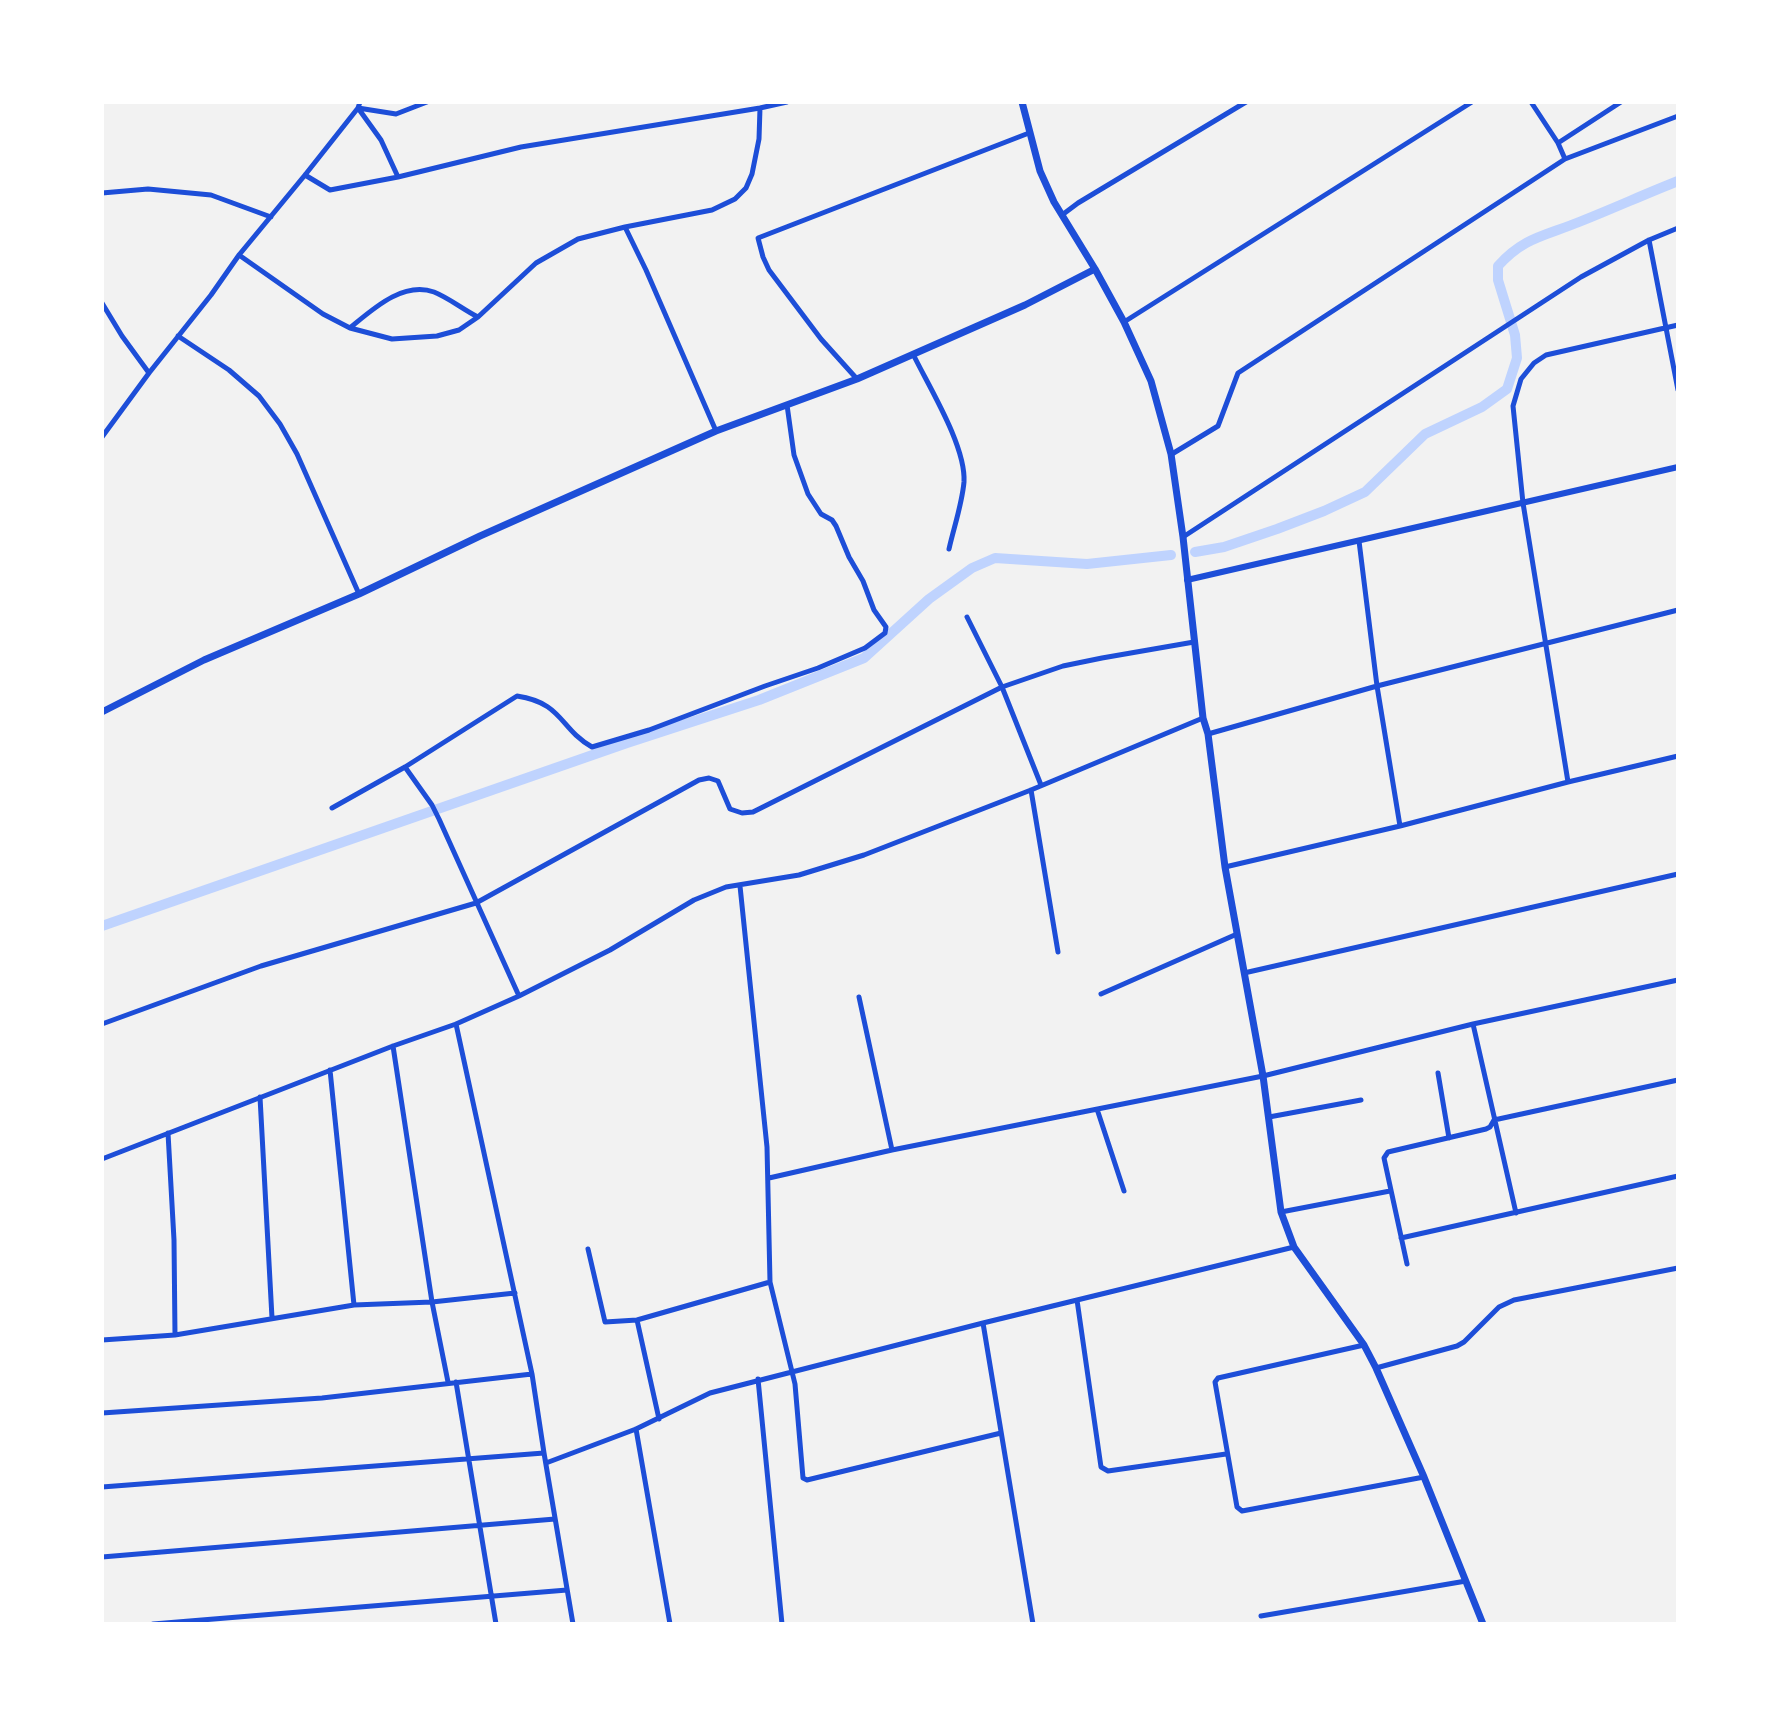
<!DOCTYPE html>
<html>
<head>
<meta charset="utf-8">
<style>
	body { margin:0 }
	#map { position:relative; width:1780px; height:1726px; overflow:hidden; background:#f2f2f2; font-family:Helvetica,sans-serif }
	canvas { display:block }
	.frame { position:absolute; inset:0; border:104px solid #fff; pointer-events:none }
</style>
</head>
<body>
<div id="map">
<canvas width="1780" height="1726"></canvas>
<div class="frame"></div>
</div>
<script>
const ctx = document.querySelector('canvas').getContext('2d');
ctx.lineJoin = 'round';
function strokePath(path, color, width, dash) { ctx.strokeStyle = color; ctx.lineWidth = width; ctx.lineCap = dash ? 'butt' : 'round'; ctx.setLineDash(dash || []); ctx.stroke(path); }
strokePath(new Path2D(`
	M1195,552l29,-5 53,-18 47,-18 41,-19 60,-58 57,-27 25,-18 10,-31 -2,-23 -17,-55v-14c26,-29 47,-30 81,-44 33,-13 66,-28 99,-41
	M102,926l525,-183 132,-43 105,-42 65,-59 43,-31 23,-10 92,6 84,-9`), '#bfd3fe', 10);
strokePath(new Path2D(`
	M1531,102l27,41
	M358,108l23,32 17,37
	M358,108l38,6 31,-12
	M1565,159l113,-43
	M305,175l25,15 68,-13 123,-30 239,-39 27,-6
	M102,193l46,-4 63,6 60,22
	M1062,215l16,-12 168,-101
	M625,227l21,43 70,161
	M1649,240l29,150
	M239,255l84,59 27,14 42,11 45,-3 22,-6 19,-13 58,-54 42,-24 47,-12 87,-17 23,-11 11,-11 6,-14 7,-35 1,-31
	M102,303l20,33 27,37
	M1124,322l348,-220
	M351,327c22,-18 52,-46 83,-35 15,6 30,18 44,25
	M178,336l51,34 30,26 21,28 17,30 62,140
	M913,354c16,33 53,92 51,128 -2,22 -10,45 -15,67
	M857,379l-36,-40 -52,-69 -6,-13 -5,-19 271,-105
	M102,437l47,-64 62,-78 28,-40 66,-80 53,-67 2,-6
	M1172,454l46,-28 20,-53 327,-214 -7,-16 63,-41
	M1183,537l398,-260 68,-37 29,-12
	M1359,541l18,145 23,140
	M967,617l35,70 39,98
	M1208,734l169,-48 301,-76
	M405,767l27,38 7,14 80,177
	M1568,782l-45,-279 -10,-97 8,-27 13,-16 12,-8 132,-30
	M1031,790l27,162
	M332,808l73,-41 112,-71c46,7 42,32 75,51l57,-17 116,-44 53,-18 47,-20 20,-15 1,-6 -12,-17 -11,-29 -14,-24 -13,-31 -4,-6 -11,-6 -13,-20 -14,-39 -7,-50
	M1225,867l175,-41 168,-44 110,-26
	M740,886l27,261 3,135 25,102 8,94 4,2 194,-47
	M1244,973l434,-99
	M1101,994l136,-60
	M859,997l33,153
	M102,1024l159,-58 215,-63 223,-123 10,-2 9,3 12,28 12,4 11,-1 249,-125 61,-21 39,-8 92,-16
	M456,1024l76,350 12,79 29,171
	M1473,1024l43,189
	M393,1046l39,256 16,80
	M330,1070l24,235
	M1438,1073l11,65
	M260,1097l12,221
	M1097,1109l27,82
	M1269,1117l92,-17
	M168,1133l6,107 1,95
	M102,1159l291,-113 63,-22 63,-28 91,-46 84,-50 32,-13 73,-12 65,-20 167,-65 172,-72
	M769,1178l123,-28 371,-74 210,-52 205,-44
	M1281,1212l109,-21
	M1401,1238l277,-62
	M588,1249l17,73 32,-2 133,-38
	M1407,1264l-23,-106 4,-6 98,-23 4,-2 4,-7 184,-40
	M1077,1300l24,167 7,4 118,-17
	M637,1320l22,99
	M983,1323l50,301
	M102,1340l73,-5 179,-30 78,-3 83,-9
	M1364,1345l-146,33 -3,4 22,125 5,4 182,-34
	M1376,1368l81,-22 7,-4 35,-35 15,-7 164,-32
	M758,1379l24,245
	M456,1382l40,242
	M102,1413l220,-15 210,-24
	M636,1429l34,195
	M546,1463l90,-34 74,-36 273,-70 311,-76
	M102,1487l442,-34
	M102,1557l453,-38
	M1261,1616l205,-35
	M153,1624l414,-34`), '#1d4ed8', 5);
strokePath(new Path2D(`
	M1187,580l491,-113`), '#1d4ed8', 6);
strokePath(new Path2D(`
	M1022,102l18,69 14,31 41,67 29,53 27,59 20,73 12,83 20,181 5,16 17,133 38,209 18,136 13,35 70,98 12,23 48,109 59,147
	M102,712l102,-52 155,-66 121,-58 236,-105 141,-52 168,-74 70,-36`), '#1d4ed8', 7);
</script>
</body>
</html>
